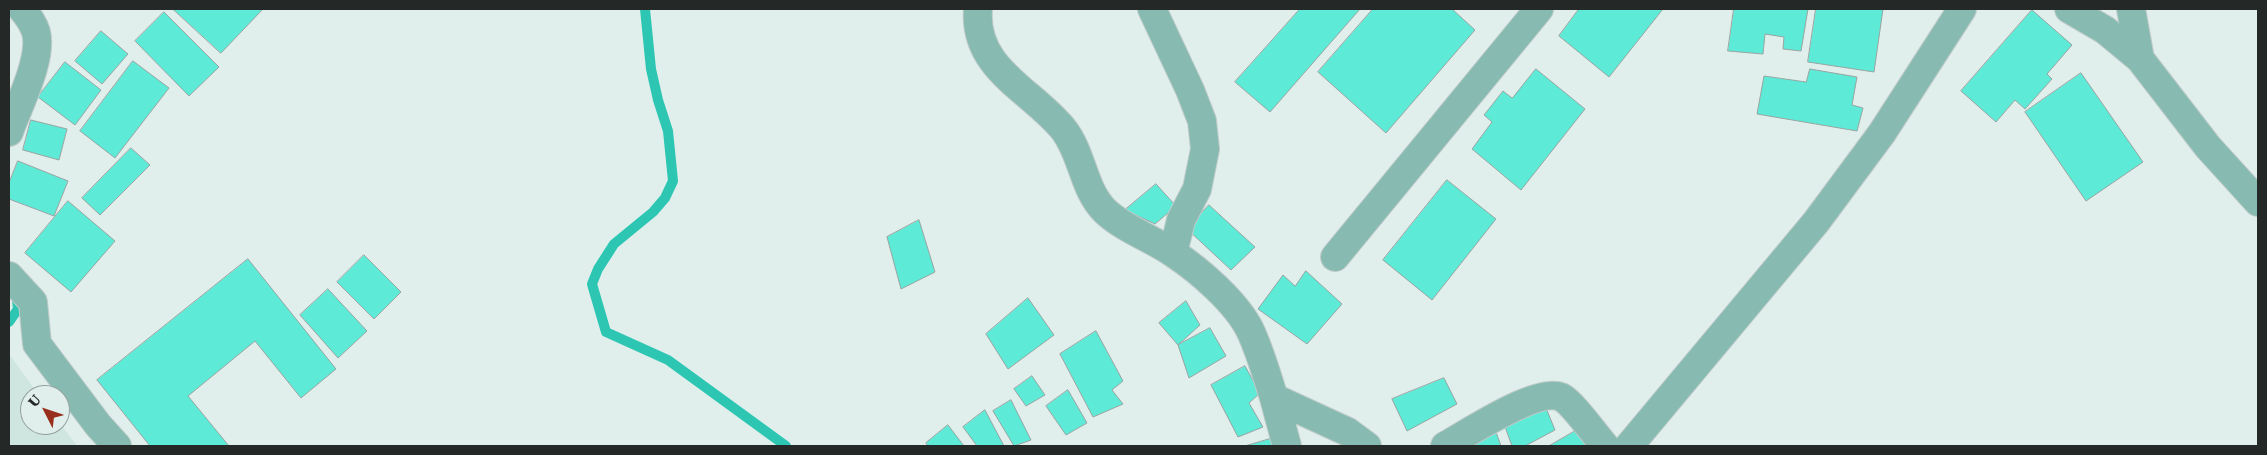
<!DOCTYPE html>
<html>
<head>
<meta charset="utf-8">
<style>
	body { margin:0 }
	#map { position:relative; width:2267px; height:455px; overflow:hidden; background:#e1efec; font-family:"Roboto Serif",serif }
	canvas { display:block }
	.frame { position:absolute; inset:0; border:10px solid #242928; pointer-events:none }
	.north { position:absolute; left:20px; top:385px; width:50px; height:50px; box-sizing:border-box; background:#e1efec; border:1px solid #95a09e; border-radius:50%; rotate:311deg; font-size:14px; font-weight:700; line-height:20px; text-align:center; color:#242928 }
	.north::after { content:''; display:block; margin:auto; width:18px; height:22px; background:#982e1c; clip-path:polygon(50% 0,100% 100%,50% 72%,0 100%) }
</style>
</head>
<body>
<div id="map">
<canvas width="2267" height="455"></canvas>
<div class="frame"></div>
<div class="north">U</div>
</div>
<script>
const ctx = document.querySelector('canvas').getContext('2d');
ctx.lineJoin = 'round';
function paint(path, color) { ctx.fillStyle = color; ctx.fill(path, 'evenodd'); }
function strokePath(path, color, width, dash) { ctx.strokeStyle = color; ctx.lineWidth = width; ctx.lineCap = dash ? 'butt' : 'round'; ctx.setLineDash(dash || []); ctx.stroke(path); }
paint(new Path2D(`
	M9,354l30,41h-9v30h30v-2l17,23h-68z`), '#cee5e0');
strokePath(new Path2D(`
	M645,9l6,60 7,31 10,31 5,50 -8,17 -12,14 -39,32 -16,25 -6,15 14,48 62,28 118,86
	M9,322l9,-13 -2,-17`), '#2dc6b3', 10);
const building = new Path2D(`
	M173,9h90l-42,44z
	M1300,9h60l-90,103 -35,-30z
	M1373,9h79l23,21 -89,103 -68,-61z
	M1579,9h84l-54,68 -50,-41z
	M1734,9h74l-7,42 -18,-2 1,-12 -19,-3 -2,20 -35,-3z
	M1816,9h67l-9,63 -66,-10z
	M2032,10l40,35 -25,29 5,5 -27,30 -10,-9 -19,22 -35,-31z
	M164,12l55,55 -30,29 -54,-55z
	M101,31l27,23 -26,30 -27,-23z
	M133,61l36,27 -54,70 -35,-27z
	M65,62l36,28 -26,35 -37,-28z
	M1536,69l49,40 -64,81 -49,-41 20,-27 -8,-7 19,-24 9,7z
	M1810,69l47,8 -5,28 11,3 -6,23 -100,-17 7,-38 42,6z
	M2081,73l62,89 -57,39 -61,-89z
	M31,120l36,9 -8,31 -36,-10z
	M131,148l19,17 -50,50 -18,-17z
	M18,161l50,20 -14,35 -45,-17v-16z
	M1447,180l49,39 -64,81 -49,-40z
	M1156,184l20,22 -21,18 -30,-14z
	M68,201l47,40 -44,51 -46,-39z
	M1209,205l46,42 -24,23 -44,-41z
	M919,220l16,52 -34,17 -14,-52z
	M364,255l37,37 -27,27 -37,-37z
	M248,259l88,110 -35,29 -46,-57 -67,55 41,50h-79l-53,-66z
	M1306,271l36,33 -35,40 -49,-35 25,-34 12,11z
	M328,289l39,42 -29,27 -38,-43z
	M1028,298l26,37 -46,34 -22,-35z
	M1186,301l14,24 -22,20 -19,-22z
	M1210,328l16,28 -37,22 -11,-33z
	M1096,331l27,50 -11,9 11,14 -30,13 -33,-63z
	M1245,366l15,27 -11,10 14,24 -25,10 -27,-52z
	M1032,376l13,19 -19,11 -12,-17z
	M1444,378l13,26 -50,27 -15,-32z
	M1068,390l19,33 -21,12 -20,-29z
	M1011,400l20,40 -17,6 -21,-35z
	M1544,403l11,27 -30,16h-13l-8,-22z
	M985,410l19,36h-27l-14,-19z
	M948,425l16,21h-36l-2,-3z
	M1577,430l9,16h-37z
	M1496,432l5,14h-29z
	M1277,437l2,9h-34z`);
paint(building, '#5dead6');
strokePath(building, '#98a5a3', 1);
const minor = new Path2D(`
	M978,9c-5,60 54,81 86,121 19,25 19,59 41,81 19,18 46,27 68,42 26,17 63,49 77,77 10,21 17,46 24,68l74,34 19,14
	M1152,9l38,81 12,31 3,28 -8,40 -16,31 -8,33
	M2069,9l36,21 35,29 68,88 50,55
	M2131,9l9,50
	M9,132c9,-26 34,-73 27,-100 -3,-9 -8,-16 -14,-23
	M1335,257l204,-248
	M9,276l24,26 4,42 61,81 19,21
	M1274,398l13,48
	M1445,446c22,-12 92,-59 116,-49 11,5 35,39 44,49
	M1629,446l187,-224 66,-89 80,-124`);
strokePath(minor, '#bfcbc9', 30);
strokePath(minor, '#87bbb2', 28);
</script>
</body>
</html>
